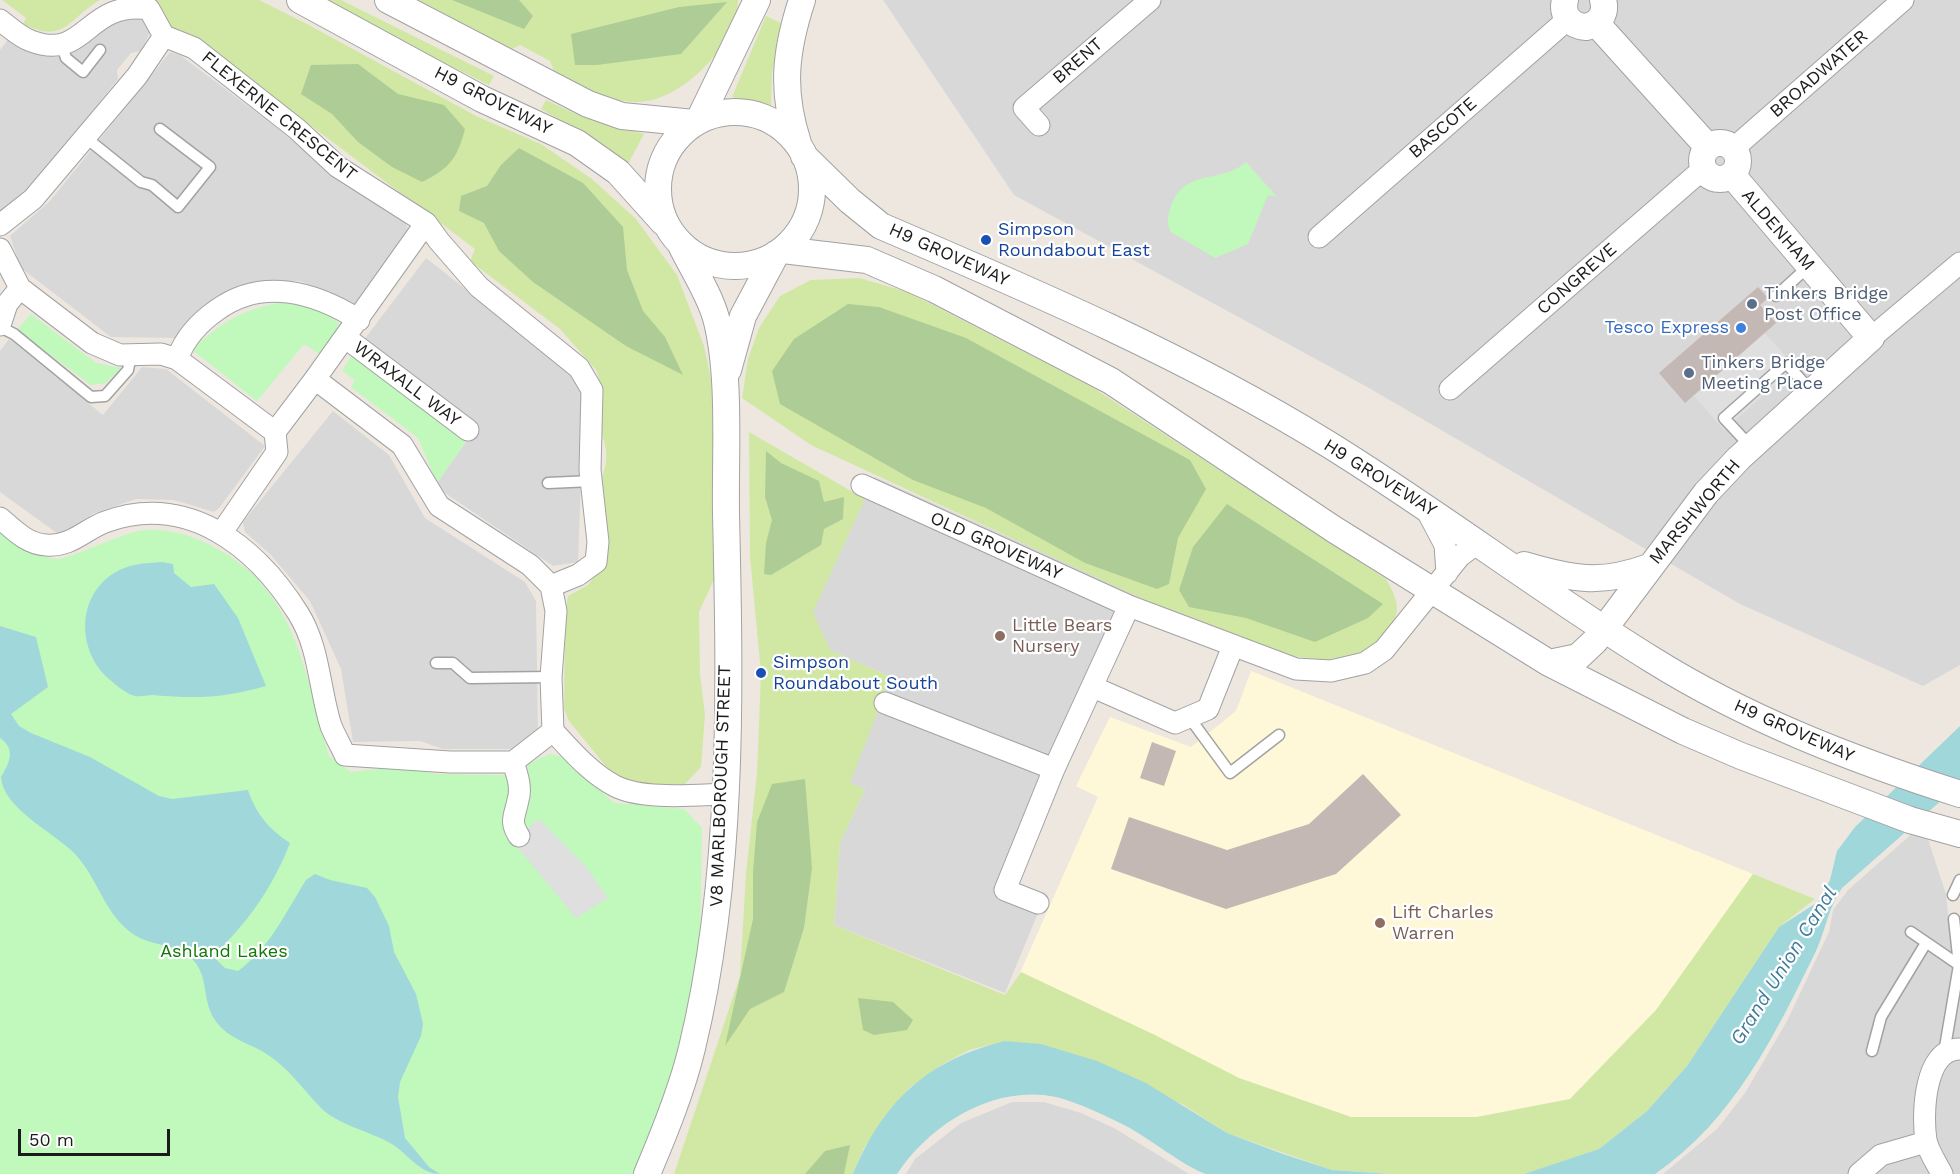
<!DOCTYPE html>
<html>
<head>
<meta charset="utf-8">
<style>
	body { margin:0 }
	#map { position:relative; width:1960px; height:1174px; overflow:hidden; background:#ede7e0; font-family:"Work Sans",sans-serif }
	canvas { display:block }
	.scale { position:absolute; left:18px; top:1129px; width:152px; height:27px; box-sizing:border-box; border:3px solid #1b1b1b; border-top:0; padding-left:8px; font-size:18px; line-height:21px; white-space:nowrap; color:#1b1b1b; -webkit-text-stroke:4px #fff; paint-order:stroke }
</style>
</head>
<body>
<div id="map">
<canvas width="1960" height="1174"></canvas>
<div class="scale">50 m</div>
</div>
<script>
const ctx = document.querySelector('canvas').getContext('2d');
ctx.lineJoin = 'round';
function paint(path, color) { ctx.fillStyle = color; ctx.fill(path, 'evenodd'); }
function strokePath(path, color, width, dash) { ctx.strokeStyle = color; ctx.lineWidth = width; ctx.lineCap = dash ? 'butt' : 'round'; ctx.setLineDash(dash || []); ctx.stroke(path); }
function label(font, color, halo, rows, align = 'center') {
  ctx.font = font + ' "Work Sans",sans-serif'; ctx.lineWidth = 4.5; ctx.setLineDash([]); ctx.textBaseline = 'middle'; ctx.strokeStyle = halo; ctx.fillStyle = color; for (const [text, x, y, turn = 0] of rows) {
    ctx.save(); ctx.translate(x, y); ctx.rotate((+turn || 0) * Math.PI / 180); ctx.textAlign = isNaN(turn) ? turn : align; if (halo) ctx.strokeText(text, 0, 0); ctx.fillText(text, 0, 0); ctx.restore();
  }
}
paint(new Path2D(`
	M883,0h1077v665l-37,21 -183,-82 -371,-216 -355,-193z
	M127,16l19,4 6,8 -11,23 -10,2 -14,17 1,9 -92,115 -26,20v-164l10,-13 28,16 40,-4 32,-29z
	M170,52l10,3 80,60 107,84 36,19 6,12 -54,79 -25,-16 -30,-12h-28l-96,57 -65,-1 -90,-69 -11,-32 40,-35z
	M426,258l148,116 10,21 -6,167 -25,4 -108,-73 -8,-10 33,-47 -110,-91z
	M9,339l94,76 39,-48 24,2 99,77 -45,61 -6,5 -40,-12 -38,-1 -44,15 -31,22 -61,-44v-141z
	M333,411l56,44 36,63 100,64 11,19 2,131 -23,17h-72l-23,-8 -67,1 -12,-73 -31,-68 -39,-46 -26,-23 -2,-10z
	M875,477l267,120 -125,286 28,13 -40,97 -171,-68 6,-82 25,-54 -16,-6 42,-106 -61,-27 -18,-38z
	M1923,824l23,70 9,91h5v189h-297l54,-45 28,-36 42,-72 42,-89 4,-22 15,-20z
	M1012,1102h32l37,11 33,15 75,46h-283l9,-15 46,-36z`), '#d9d8d8');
paint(new Path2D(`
	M1251,671l502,203 -97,136 -86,89 -93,18h-126l-112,-39 -140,-69 -80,-34 79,-178 -22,-11 34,-69 81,30 45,-36z`), '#fff8d8');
paint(new Path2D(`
	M2,0h98c-32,18 -34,45 -77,24l3,-6z
	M143,0h116l46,23 173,94 63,27 51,35 44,40 41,56 27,71 8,38 4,191 -17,37 1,62 5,41 -4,52 -19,20h-19l-46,-7 -48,-59 -5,-12 1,-95 3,-18 20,-11 19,-26 -3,-55 -6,-18c10,-19 12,-40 0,-57l3,-5 1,-29 -5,-24 -37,-42 -90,-68 5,-12 -201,-151 -80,-63c-22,1 -35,-20 -51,-35z
	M318,0h23l153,76 -5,9z
	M399,0h339c1,43 -57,103 -102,102 -30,-1 -55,-15 -81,-28l-5,-13 -30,-16 -14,7z
	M766,16l17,8 -11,48 -1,35 -39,-10z
	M546,100l30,14 68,20 -16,30 -42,-29 -45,-26z
	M859,278l49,14 184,95 294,192c22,37 8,41 -15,71l-45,10 -34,-4 -134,-50 -347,-161 -69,-47 6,-39 11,-31 21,-32 31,-16z
	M749,432l116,67 -52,113 17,38 61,27 -41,106 15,6 -25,54 -6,82 171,70 16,-23 134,63 84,43 112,39h126l93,-18 86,-89 97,-136 62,25 -36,28 -92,139 -40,45 -48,38 -41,16 -34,9h-135l-57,-4 -105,-37 -45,-29 -177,-63 -36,9 -26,14 -34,24 -45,60 -11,26h-179l66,-198 6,-103 11,-100 4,-100 -11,-116z`), '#d1e8a5');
paint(new Path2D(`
	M452,0h67l14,16 -9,13z
	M727,2l-46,52 -84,11h-22l-4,-31 108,-27z
	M358,64l40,30 46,11 21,24c-8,30 -15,39 -43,53l-30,-15 -34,-25 -26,-28 -31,-20 10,-29z
	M519,148l64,35 40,44 4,43 16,41 22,26 18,38 -57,-29 -93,-64 -34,-31 -15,-28 -25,-12 2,-15 26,-10 14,-21z
	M848,304l31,3 87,31 224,122 16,29 -28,49 -9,46 -12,5 -72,-26 -99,-55 -73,-28 -133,-76 -8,-33 22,-32z
	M766,451l15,12 38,18 5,21 20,-5 -1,22 -19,10 -3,16 -50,30 -7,-1 2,-31 6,-23 -7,-23z
	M1227,504l156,100 -15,14 -53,24 -69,-24 -57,-11 -10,-17 14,-43z
	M805,779l7,89 -8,60 -20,64 -34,17 -25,37 28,-127v-47l4,-50 15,-38z
	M858,998l35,4 20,18 -6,10 -33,5 -11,-5z
	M850,1145l-6,29h-39l20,-23z`), '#aecc95');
paint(new Path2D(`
	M1246,162l31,35 -9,-2 -20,49 -33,14 -44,-26c-4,-7 -4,-15 -1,-23 14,-43 51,-24 76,-47z
	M292,302l24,5 24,17 -19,31 -17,-11 -47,57 -65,-51c29,-28 58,-46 100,-48z
	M31,314l65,49 25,5 -15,15 -15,2 -74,-55z
	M355,350l115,86 -33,47 -19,-45 -67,-51 4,-7 -13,-9z
	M0,531c17,14 34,26 57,28 10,1 64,-25 82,-28 21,-4 48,3 67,12 91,43 97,126 123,213l22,16 43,-5 44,7 67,1 44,-21 16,3 49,46 70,6 18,19 -2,118 -22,105 -40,123h-638z`), '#c1f8bc');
paint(new Path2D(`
	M1764,332l32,35 -72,63 -30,-34z
	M539,819l47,48 22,31 -32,20 -64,-77z`), '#dfdfdf');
paint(new Path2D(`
	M162,562l11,2 1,9 17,14 23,-3 24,34 28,68c-42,12 -69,13 -113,9 -5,0 -12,2 -18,1 -9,-2 -19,-11 -26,-17 -32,-28 -33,-82 5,-106 14,-9 31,-10 48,-11z
	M0,626l36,11 12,50 -37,27 8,12 12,7 59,24 69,39 13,3 76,-9c8,24 21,39 42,53 -18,46 -42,79 -77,113l12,12 13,3c31,-22 48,-59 68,-91l9,-6 15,6 37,8 8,9 14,29 5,26 22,42 7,30 -2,12 -21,46 -2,15 7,41 24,29 11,7c-19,0 -31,-18 -45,-28 -23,-15 -53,-19 -73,-37 -18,-18 -29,-36 -51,-52 -18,-14 -42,-16 -56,-37 -13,-18 -6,-42 -21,-59 -16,-18 -42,-14 -61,-27 -29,-20 -35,-56 -58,-80 -21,-22 -72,-45 -74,-77 9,-15 15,-28 -1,-39z
	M1960,726v58l-118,104c-14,20 -16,41 -26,63 -41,84 -82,169 -161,223h-131l75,-25 48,-38 40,-45 92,-139 39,-25 12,-22 7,-29 18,-24z
	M1004,1041l37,3 56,17 49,22 81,50 56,21 49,16 57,4c-46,0 -92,0 -137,0 -14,0 -33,0 -46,0 -21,-7 -56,-35 -78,-47 -22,-11 -48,-24 -72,-30 -62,-13 -126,27 -159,77h-44c31,-74 74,-113 151,-133z`), '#a0d7db');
paint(new Path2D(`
	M1758,287l10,11 -8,7 16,18 -91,80 -26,-30z
	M1152,742l24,9 -12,35 -24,-8z
	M1363,774l38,41 -65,59 -110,35 -115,-40 18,-52 98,33 82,-26z`), '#c4b8b4');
const service = new Path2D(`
	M61,43l5,15 17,14 17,-22
	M85,137l56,45 11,3 26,22 32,-40 -50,-38
	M1776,296l33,-30
	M0,327l14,7 77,63 14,-1 23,-26 3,-15
	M1751,447l-27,-29 62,-55 26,29
	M548,483l44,-2
	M436,663h17l17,15 81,-1
	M1189,717l41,56 49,-38
	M1953,895l7,-15
	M1911,932l48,33
	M1872,1051l9,-34 45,-74
	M1944,1053l15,-88 -5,-46`);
const minor = new Path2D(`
	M0,20c9,7 20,17 31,21 56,21 54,-41 118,-32l15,27
	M1039,125l-15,-17 126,-108
	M1734,148l169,-148
	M0,225l33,-26 104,-123 27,-40 30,12 103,81 41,38 88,56 13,18 40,46 100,81 13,22 -2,80 8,72 -2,20 -18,13 -27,11
	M1319,237l249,-218
	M0,249l20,39 72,55 28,12 41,-1 16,5 98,73 40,-53 87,66 37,61 91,59 21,21 5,25 -5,66 2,54c19,20 37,42 62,55 27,14 79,9 110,8
	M0,325l7,-21 13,-16
	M346,338l122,92
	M1871,338l89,-75
	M177,359c8,-21 21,-36 40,-49 45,-33 98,-18 142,10
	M315,379l111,-156
	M1450,389l245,-213 12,-3
	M862,485l267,121 167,63 35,2 34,-8 19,-13 76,-94 12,-9 10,-3
	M1426,509l19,36 2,28
	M0,518c14,12 27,26 46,27 25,2 38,-15 59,-23 82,-30 150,23 193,91 22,35 21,76 33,113 4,10 10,20 14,29l105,7h63l40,-31
	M222,532l55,-80 -2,-20
	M1093,687l82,36 33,-14 25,-63
	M885,703l169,66
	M513,762c4,12 9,26 5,38 -3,16 -9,21 1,36
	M1038,903l-33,-13 49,-121 75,-163
	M1859,1174l22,-19 45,-13
	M1942,1174c-5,-10 -14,-23 -16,-34 -4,-25 -2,-92 34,-91`);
const tertiary = new Path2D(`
	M300,0l182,99 95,44 41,29 45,50
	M388,0l200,104 34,12 72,7
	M1565,0c-4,15 6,26 21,27 13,-3 21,-13 17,-27
	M1596,23l112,124
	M658 189a77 77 0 1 1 154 0a77 77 0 1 1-154 0Z
	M699,120l58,-120
	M1702 161a18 18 0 1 1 36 0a18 18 0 1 1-36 0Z
	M798,143c-17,-52 -13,-91 4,-143
	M804,156l46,45 31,25c152,65 306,131 447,218 110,68 213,147 323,215 96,60 202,101 309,135
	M783,250l84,10 67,29 177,92 224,149 214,133 134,68 58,25 169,64 50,14
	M728,370l15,-54 33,-62
	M1524,565c47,14 77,20 125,2
	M1549,663l29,-6 17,-16 111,-148 33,-35 132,-120 -139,-163
	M647,1174c17,-40 35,-84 45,-126 42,-173 38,-358 34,-535 -1,-59 5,-139 -10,-195 -7,-25 -24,-50 -35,-73`);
strokePath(service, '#a2a2a2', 13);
strokePath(minor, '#a2a2a2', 23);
strokePath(tertiary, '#a2a2a2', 28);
strokePath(service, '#fff', 10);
strokePath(minor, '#fff', 21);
strokePath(tertiary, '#fff', 26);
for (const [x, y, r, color] of [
	[986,240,6,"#1a4fb4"],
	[1752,304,6,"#5c6f8a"],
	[1741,328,6,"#3f7fe0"],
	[1689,373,6,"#5c6f8a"],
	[1000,636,6,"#8d6e63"],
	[761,673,6,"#1a4fb4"],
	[1380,923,6,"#8d6e63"]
]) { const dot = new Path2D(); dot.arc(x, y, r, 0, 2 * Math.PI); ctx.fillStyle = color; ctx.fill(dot); strokePath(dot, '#fff', 2); }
label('18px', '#1b1b1b', '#fff', [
	["BRENT",1078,61,-41],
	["BROADWATER",1819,74,-41],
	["H9 GROVEWAY",493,101,27],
	["FLEXERNE CRESCENT",279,116,39],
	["BASCOTE",1443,128,-41],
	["ALDENHAM",1778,230,49],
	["H9 GROVEWAY",949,255,24],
	["CONGREVE",1577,279,-41],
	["WRAXALL WAY",407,384,37],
	["H9 GROVEWAY",1380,478,32],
	["MARSHWORTH",1695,512,-50],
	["OLD GROVEWAY",996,546,24],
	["H9 GROVEWAY",1794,731,24],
	["V8 MARLBOROUGH STREET",721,786,-88]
]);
label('18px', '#164399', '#fff', [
	["Simpson",998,230],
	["Roundabout East",998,251],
	["Simpson",773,663],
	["Roundabout South",773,684]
], 'left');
label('18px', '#4e5e75', '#fff', [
	["Tinkers Bridge",1764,294],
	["Post Office",1764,315],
	["Tinkers Bridge",1701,363],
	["Meeting Place",1701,384]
], 'left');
label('18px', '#366cbe', '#fff', [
	["Tesco Express",1729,328]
], 'right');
label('18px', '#785e54', '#fff', [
	["Little Bears",1012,626],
	["Nursery",1012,647],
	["Lift Charles",1392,913],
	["Warren",1392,934]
], 'left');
label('18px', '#14770c', '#fff', [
	["Ashland Lakes",224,952]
]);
label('italic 20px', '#437d9a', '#fff', [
	["Grand Union Canal",1784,966,-58]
]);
</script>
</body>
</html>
